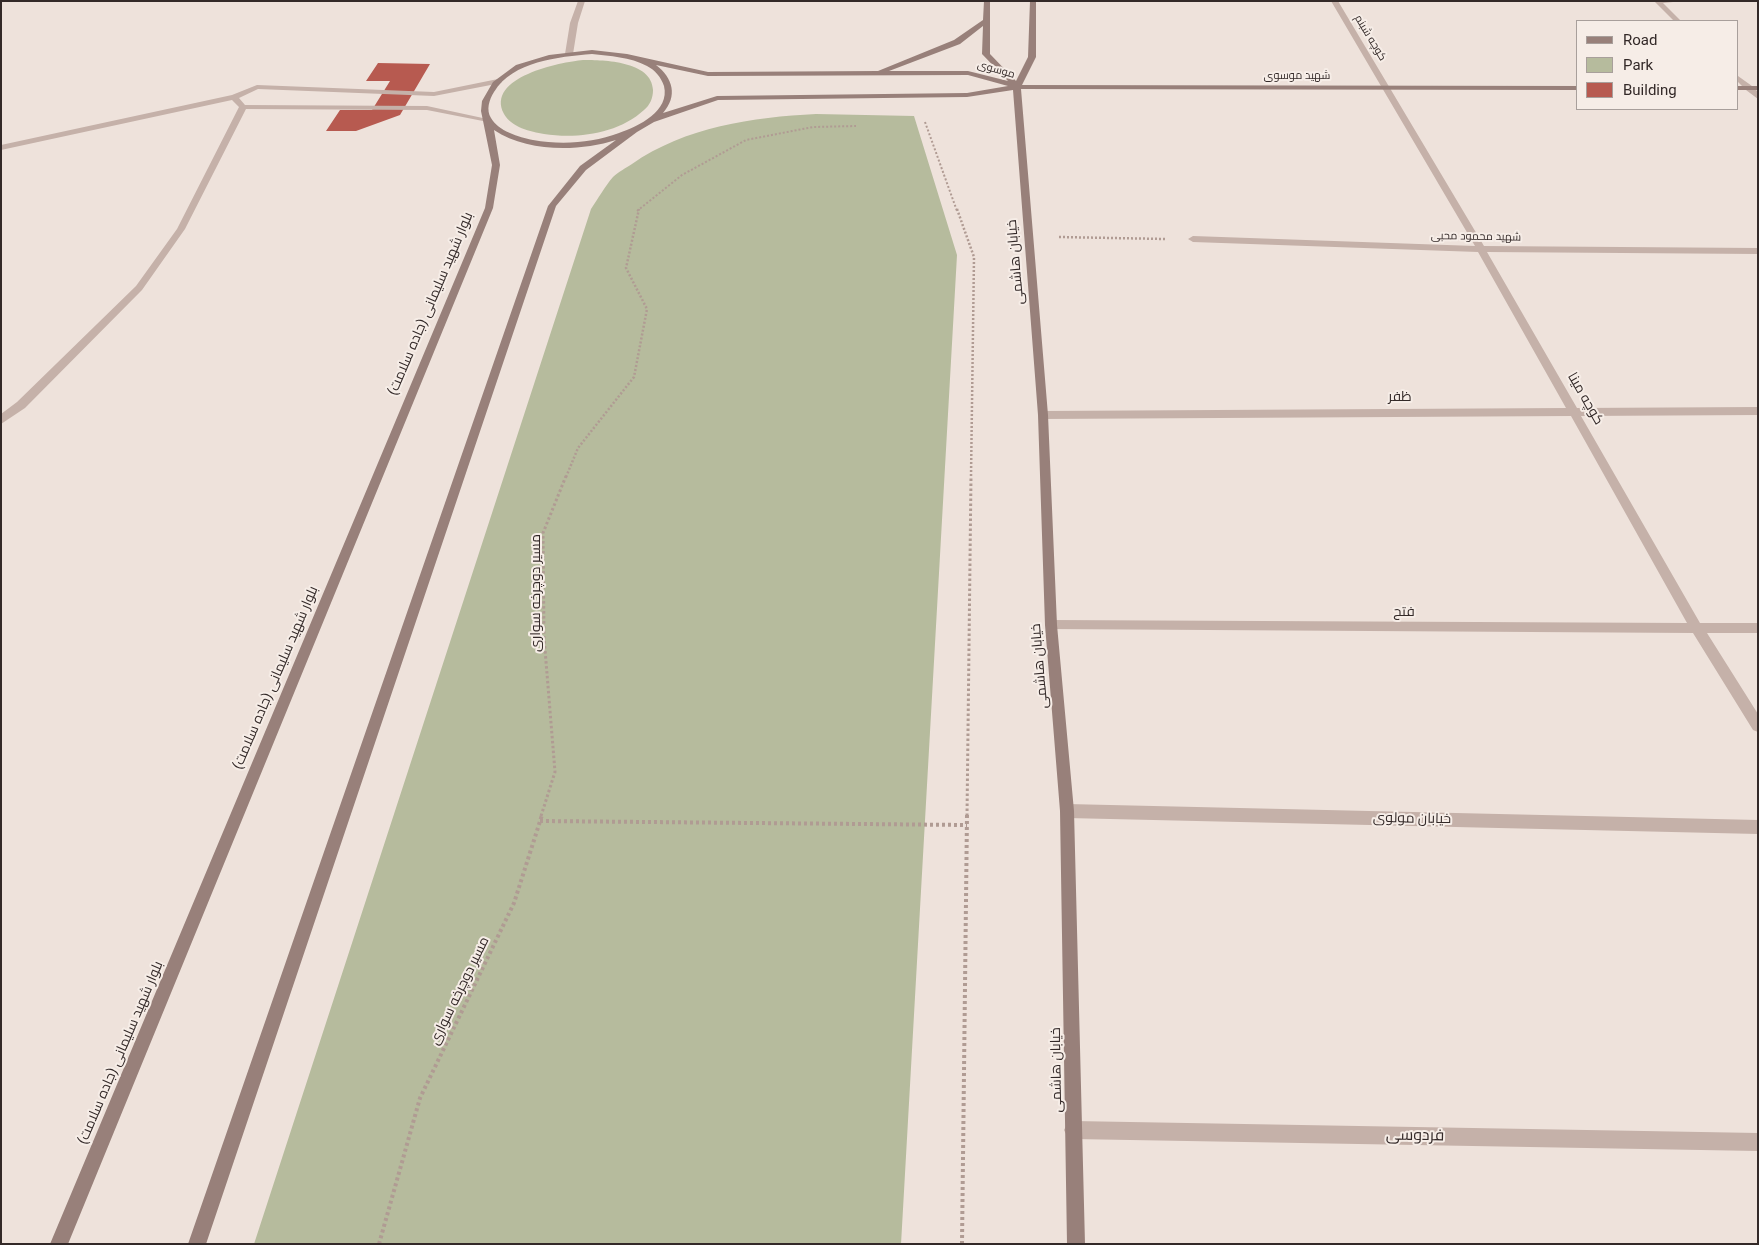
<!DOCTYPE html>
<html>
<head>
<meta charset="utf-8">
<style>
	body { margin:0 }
	#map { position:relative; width:1759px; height:1245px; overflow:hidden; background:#eee2db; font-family:Roboto,sans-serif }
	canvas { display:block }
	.frame { position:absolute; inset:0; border:2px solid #332928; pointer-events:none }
	.legend { position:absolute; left:1576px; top:20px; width:162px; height:90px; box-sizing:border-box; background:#f6ede7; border:1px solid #a89f9b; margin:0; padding:6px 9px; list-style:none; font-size:15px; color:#332928 }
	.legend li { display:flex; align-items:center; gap:10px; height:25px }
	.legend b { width:25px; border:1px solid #a89f9b }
</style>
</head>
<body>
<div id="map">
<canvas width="1759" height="1245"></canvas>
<div class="frame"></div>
<ul class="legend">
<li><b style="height:6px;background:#98807a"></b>Road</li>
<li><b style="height:14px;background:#b6bb9d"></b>Park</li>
<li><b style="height:14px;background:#b75a50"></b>Building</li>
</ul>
</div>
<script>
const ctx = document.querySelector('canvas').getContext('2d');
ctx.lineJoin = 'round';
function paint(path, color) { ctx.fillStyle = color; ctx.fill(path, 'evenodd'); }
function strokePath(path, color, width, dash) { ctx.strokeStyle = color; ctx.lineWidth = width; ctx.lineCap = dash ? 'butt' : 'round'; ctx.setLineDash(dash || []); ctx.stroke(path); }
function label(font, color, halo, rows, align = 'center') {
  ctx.font = font + ' Roboto,Cairo,sans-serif'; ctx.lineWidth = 4; ctx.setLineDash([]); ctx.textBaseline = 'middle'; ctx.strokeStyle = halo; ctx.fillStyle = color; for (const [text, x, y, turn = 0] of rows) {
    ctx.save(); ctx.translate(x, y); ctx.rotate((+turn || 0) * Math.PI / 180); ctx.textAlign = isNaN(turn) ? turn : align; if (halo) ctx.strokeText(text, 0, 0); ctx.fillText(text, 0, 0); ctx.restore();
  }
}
paint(new Path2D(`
	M583,60c21,0 69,1 70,30 0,8 -3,15 -9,20 -26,24 -67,29 -100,24 -13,-2 -33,-7 -40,-20 -19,-37 57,-52 79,-54z
	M816,114l98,2 43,139 -56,989h-647l337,-1035c7,-10 14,-23 22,-32 5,-5 13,-9 19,-13 53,-37 121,-47 184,-50z`), '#b6bb9d');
paint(new Path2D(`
	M378,63l52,1 -30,51 -44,16h-30l14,-21h32l18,-29h-24z`), '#b75a50');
strokePath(new Path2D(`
	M925,122l32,89
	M637,211l45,-36 64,-35 67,-13 43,-1`), '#b09b93', 2, [2, 2]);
strokePath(new Path2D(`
	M957,209l17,48 -3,220
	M1059,237l106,2
	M566,477l12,-29 56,-71 13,-68 -21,-41 13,-59`), '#b09b93', 2.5, [2, 2]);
strokePath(new Path2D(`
	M541,816l14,-44 -11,-135 -1,-104 23,-57
	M967,816l4,-340`), '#b09b93', 3, [2.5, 2.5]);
strokePath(new Path2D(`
	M540,821l427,4
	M379,1244l41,-146 94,-195 28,-88
	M962,1244l5,-429`), '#b09b93', 4, [3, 3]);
paint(new Path2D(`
	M578,1h7l-7,22 -5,31 -4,2 -4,-2 5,-31z
	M498,79l4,2 -1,2 -67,13 -176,-7 -19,9 6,7 182,1 65,14 -4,2 -61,-12 -181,-1 -61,120 -43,61 -117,118 -24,16v-10l16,-12 119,-116 41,-57 62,-122 -7,-7 -231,50v-5l231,-50 25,-10 177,7z`), '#c5b1a9');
paint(new Path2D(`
	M1331,1h7l146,245 274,2v6l-271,-2 90,156 181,-1v8l-177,1 119,207h58v10h-51l51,81v18l-5,-2 -60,-97 -646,-4 -2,-4 2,-4 4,-1 636,3 -116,-207 -528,3 -5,-4 5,-4 523,-3 -88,-156 -285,-10 -5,-3 5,-3 282,10z
	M1654,1h29l-20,2 18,18h-7z
	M1738,76l14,10v4h-6l-8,-8z
	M1073,1121l685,12v18l-685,-12 -6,-3 -3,-6 3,-6z`), '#c5b1a9');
paint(new Path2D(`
	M1746,86h6l6,6v7l-12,-9z
	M1067,804l691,16v14l-691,-16 -5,-2 -2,-5 2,-5z`), '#c5b1a9');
paint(new Path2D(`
	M984,1h6v53l26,27 12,-24 2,-56h6v56l-14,28 556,1v4l-557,-1 27,326 9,210 17,186 11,433h-18l-7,-433 -15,-186 -7,-210 -25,-325 -46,7 -249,3 -64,22 -17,10 -51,38 -30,36 -350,1038h-18l360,-1038 32,-40 36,-26c-38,12 -89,12 -122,-10l6,35 -7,43 -425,1036h-18l435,-1036 7,-43 -11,-54 1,-10 11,-19 23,-17 33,-10 43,-5 35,4 81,18 170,-1 76,-31 29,-20zM983,26l-1,28 26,27 -40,-10h-79l71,-27zM592,54c18,2 38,3 55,12 8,4 14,11 17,20 6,25 -25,40 -45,47 -27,10 -57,12 -86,7 -14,-3 -35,-9 -42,-22 -5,-8 -2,-18 3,-26 19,-31 64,-35 98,-38zM656,65l52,11 260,-1 40,11 -41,7 -250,3 -54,17c15,-17 10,-35 -7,-48z
	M1738,86h20v4h-20z`), '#98807a');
label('11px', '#332928', '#f6ede7', [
	["کوچه شبنم",1370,38,59],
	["موسوی",996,70,16],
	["شهید موسوی",1297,76],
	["شهید محمود محبی",1476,237,1]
]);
label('14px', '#332928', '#f6ede7', [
	["خیابان هاشمی",1016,262,-95],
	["بلوار شهید سلیمانی (جاده سلامت)",431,304,-67],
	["ظفر",1400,397],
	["کوچه مینا",1585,399,60],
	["مسیر دوچرخه سواری",536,593,-90],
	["فتح",1404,612],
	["خیابان هاشمی",1040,666,-95],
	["بلوار شهید سلیمانی (جاده سلامت)",276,678,-67],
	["خیابان مولوی",1412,819,1],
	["مسیر دوچرخه سواری",460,991,-64],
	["بلوار شهید سلیمانی (جاده سلامت)",121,1053,-67],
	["خیابان هاشمی",1057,1070,-91]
]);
label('16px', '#332928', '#f6ede7', [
	["فردوسی",1415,1136,1]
]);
</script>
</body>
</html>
